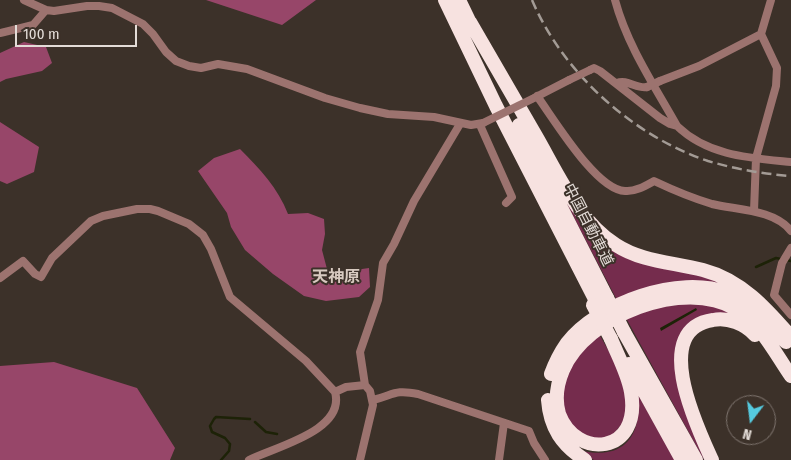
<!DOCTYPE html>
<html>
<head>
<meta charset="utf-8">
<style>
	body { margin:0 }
	#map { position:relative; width:791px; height:460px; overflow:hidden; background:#3c3129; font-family:"Fira Sans Condensed",sans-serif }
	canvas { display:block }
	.north { position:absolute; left:726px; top:395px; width:50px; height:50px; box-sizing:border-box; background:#3c3129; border:1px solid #7f756f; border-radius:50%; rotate:195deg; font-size:14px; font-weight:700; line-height:20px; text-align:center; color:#e3dcd7 }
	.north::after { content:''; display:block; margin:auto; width:18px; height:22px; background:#55cadf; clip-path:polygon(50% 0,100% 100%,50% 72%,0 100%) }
	.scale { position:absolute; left:15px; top:25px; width:122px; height:22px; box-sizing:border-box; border:2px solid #e3dcd7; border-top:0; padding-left:6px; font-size:15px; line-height:18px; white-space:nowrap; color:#e3dcd7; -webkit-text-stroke:4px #3c3129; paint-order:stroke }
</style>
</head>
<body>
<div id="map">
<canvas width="791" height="460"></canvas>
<div class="north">N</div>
<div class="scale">100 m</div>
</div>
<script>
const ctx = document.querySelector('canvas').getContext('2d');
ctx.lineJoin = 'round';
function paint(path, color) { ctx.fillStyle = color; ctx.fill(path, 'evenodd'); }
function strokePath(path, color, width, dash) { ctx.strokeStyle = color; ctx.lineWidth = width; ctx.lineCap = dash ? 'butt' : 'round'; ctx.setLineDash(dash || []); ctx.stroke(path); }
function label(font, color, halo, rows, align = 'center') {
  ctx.font = font + ' "Fira Sans Condensed","Noto Sans JP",sans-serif'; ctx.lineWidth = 4; ctx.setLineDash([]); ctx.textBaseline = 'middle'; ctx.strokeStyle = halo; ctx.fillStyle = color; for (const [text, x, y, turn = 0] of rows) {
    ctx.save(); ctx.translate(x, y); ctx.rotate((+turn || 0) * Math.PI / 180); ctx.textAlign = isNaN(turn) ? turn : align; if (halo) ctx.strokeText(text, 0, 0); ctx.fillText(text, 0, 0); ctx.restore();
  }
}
paint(new Path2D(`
	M556,179l42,57 110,40 46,30 -136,-4 -51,-98z
	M699,302l25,7 9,7 -53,24 24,120 -78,-142 35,-11z
	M599,334l16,28 12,35 -1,22 -20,24 -35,-14 -9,-26 1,-17 11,-26z
	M636,391l39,69h-81l-13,-7 -3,-3c31,8 57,0 60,-36 0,-7 -1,-16 -2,-23z`), '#752c4d');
paint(new Path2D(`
	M206,0h110l-34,25z
	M24,42l22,5 6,16 -10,8 -36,8 -6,3v-29z
	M0,122l39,25 -5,25 -27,12 -7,-3z
	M240,149c20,20 38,39 48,65l20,-1 16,6 1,15 -3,16 5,19 16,10 19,-10 7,-1 1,19 -11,10 -33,4 -22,-5 -31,-22 -28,-24 -14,-23 -4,-14 -29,-42 16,-13z
	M54,362l83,26 38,60 -5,12h-170v-94z`), '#974669');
paint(new Path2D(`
	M696,308l1,2 -36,21 -1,-3z`), '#1d2207');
strokePath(new Path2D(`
	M756,267l20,-9 15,3
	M255,422l11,10 11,2
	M221,460l8,-9 1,-7 -5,-6 -13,-6 -2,-6 4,-7 2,-2 34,2`), '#1d2207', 2.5);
strokePath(new Path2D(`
	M24,0l22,10 8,1 33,-5h12l13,2 31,16 10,10 13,18 10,9 13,5 12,2 17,-4 29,5 78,29 35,10 28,6 46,3 37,8 12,-2
	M615,0c12,45 39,85 62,126 31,30 73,32 114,36
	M0,33l33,-8 13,-15
	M590,70l4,-2 6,3 60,47 10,6 7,2
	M660,81l39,-15 62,-32 10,-34
	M617,83c10,-4 20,6 30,4
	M537,96c17,23 59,94 88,95 10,1 20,-5 29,-10 19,9 38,17 58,23 24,6 62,5 79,27
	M534,98l35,-18
	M480,125l32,72 -6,6
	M754,211l2,-53 20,-72 1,-18 -16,-34
	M791,248l-9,15 -8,32 17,20
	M0,278l23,-17 12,13 6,3 11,-19 39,-37 12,-5 34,-7h13l8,2 31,13 14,11 8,14 19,48 76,64 29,31c11,39 -61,55 -86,68
	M335,392l11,-5 19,-2
	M373,400c21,-5 21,-11 45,-6l111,37 5,12 11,17
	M360,460l13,-55 -3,-14 -5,-6 -5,-33 18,-52 5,-37 11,-19 20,-43 46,-77
	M499,460l5,-37`), '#9c736f', 8);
strokePath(new Path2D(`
	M445,0l51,106 101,197
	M459,0l14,29
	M470,22c22,38 44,76 66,114 22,38 42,85 80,109 26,17 57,17 87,25 38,10 63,38 88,67
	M519,125l88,173
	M624,332l72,128
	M611,339c7,17 17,35 20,53 11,63 -55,68 -72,22 -4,-14 -2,-30 4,-44 23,-54 121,-93 173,-61 25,15 39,44 55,67
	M629,364l53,96
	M551,374c4,-11 9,-21 16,-31 31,-40 113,-69 160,-50 24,10 40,32 59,49
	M548,400c2,28 14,45 37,60
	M712,460c-15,-33 -62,-131 1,-140 15,-3 32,4 42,15`), '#f7e2e0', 14);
strokePath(new Path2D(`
	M532,0c31,73 101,136 176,161 27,8 55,13 83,15`), '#a39b95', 2.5, [10, 5]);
strokePath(new Path2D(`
	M569,80l21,-10
	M647,87l13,-6
	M483,123l49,-24`), '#9c736f', 8);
strokePath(new Path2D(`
	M607,298l17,34
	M593,305l18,34`), '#f7e2e0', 14);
label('15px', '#e3dcd7', '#3c3129', [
	["中国自動車道",588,225,63]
]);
label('bold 16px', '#d8cac0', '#3c3129', [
	["天神原",336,278]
]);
</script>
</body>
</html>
